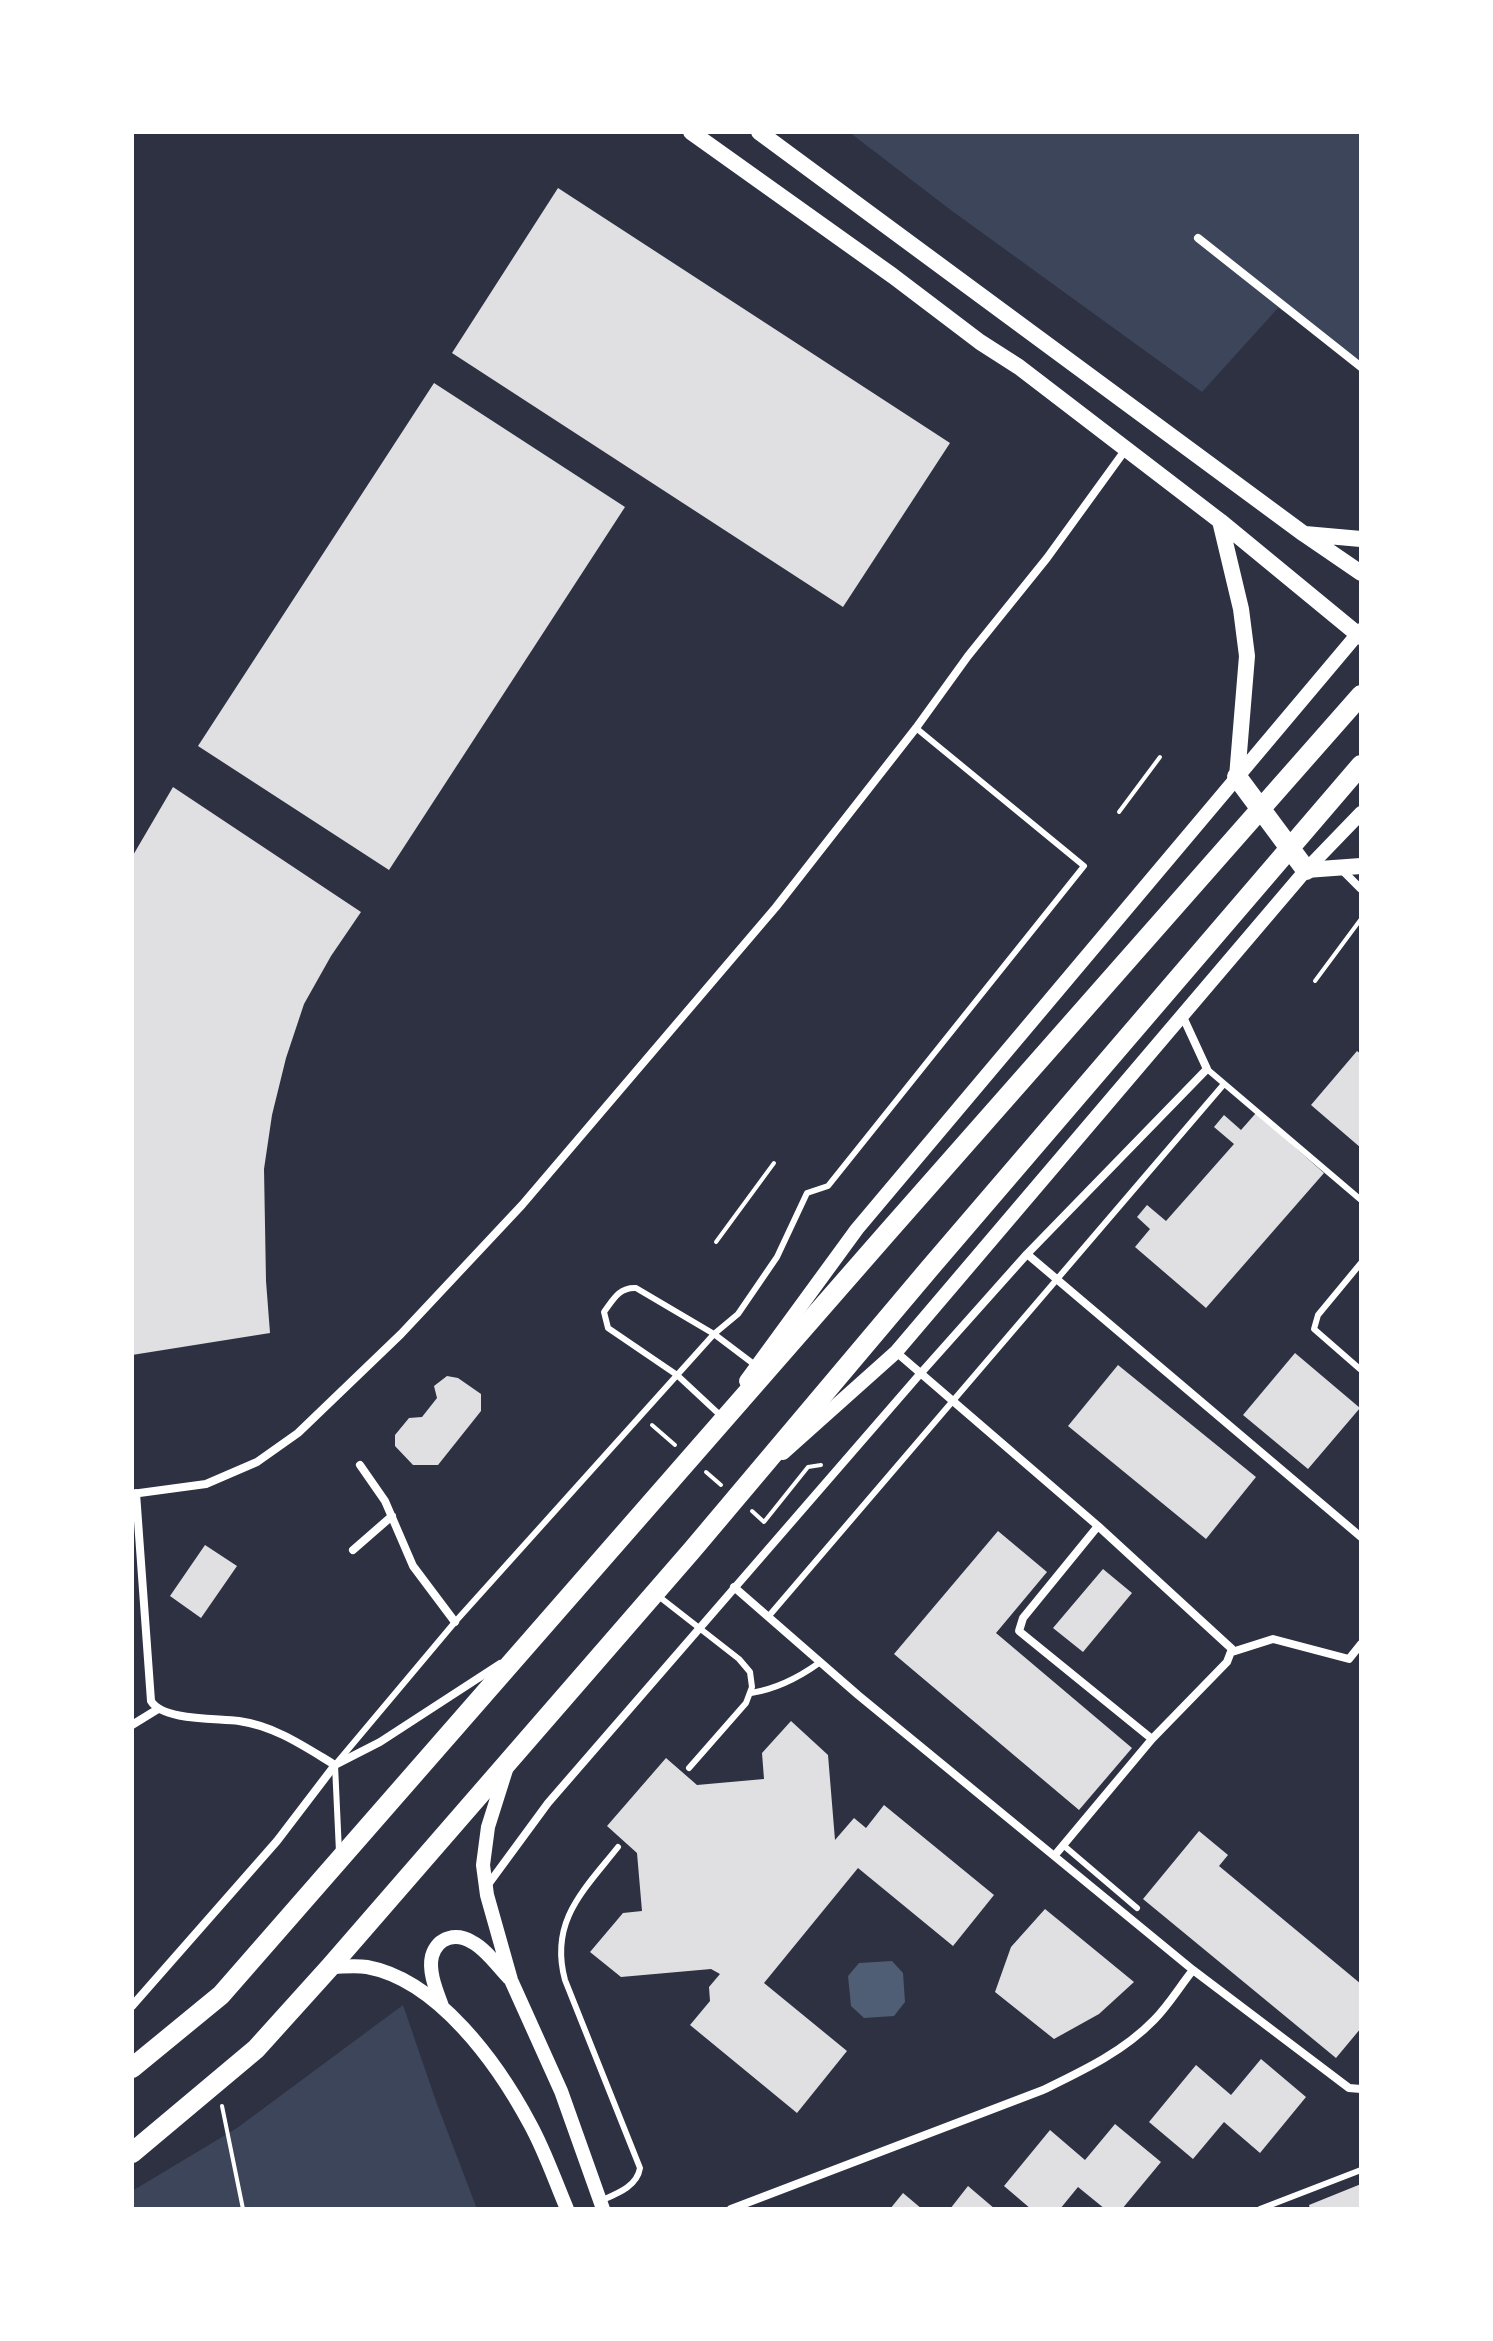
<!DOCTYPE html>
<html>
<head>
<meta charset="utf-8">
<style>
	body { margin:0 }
	#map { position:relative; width:1493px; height:2341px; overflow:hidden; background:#2d3142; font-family:Figtree,sans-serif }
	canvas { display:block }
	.frame { position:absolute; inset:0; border:134px solid #fff; pointer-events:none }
</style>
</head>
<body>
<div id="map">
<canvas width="1493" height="2341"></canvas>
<div class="frame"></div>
</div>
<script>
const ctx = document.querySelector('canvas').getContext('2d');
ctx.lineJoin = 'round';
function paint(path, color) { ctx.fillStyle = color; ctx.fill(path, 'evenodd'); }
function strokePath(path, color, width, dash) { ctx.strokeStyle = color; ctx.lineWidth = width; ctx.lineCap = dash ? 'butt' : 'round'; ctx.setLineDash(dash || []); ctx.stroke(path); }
paint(new Path2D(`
	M849,132h512v230l-83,-54 -76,84 -250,-181z
	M403,2005l34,99 40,105h-345v-18l105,-63z`), '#3c4559');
paint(new Path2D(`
	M892,1961l11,12 2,29 -11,14 -30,2 -13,-12 -3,-30 11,-13z`), '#4f5d75');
paint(new Path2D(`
	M558,188l392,255 -107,164 -391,-254z
	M434,383l191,124 -236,363 -191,-124z
	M173,787l188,125 -30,44 -27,48 -18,54 -14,57 -8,54 2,112 4,52 -138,22v-498z
	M1357,1051l4,3v94l-50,-43z
	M1256,1113l68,60 -118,135 -71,-61 15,-18 -13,-12 10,-12 19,16 68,-77 -20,-17 10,-12 17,15z
	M1295,1353l65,55 -52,61 -65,-54z
	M1118,1365l138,112 -50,62 -138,-113z
	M447,1376l11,2 23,16v17l-43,54h-25l-18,-19v-11l14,-17 13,-1 15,-19 -3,-12z
	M998,1531l49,41 -51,61 136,115 -53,62 -185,-156z
	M205,1545l32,21 -36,52 -31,-22z
	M1103,1569l29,24 -49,59 -30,-24z
	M791,1721l37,34 7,85 19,-22 12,10 18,-23 110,90 -41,51 -95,-78 -94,115 83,68 -50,62 -107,-88 20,-24 -1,-14 11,-13 -9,-5 -90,8 -31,-25 33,-39 19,-2 -5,-58 -30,-27 59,-68 31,27 67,-6 -2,-26z
	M1199,1831l29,24 -9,11 142,118v44l-25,30 -193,-159z
	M1045,1909l89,73 -35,32 -45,25 -59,-47 16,-45z
	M1261,2059l45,38 -46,56 -36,-31 -31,37 -44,-37 47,-57 35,30z
	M1115,2124l46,38 -39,47h-17l-27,-22 -18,22h-29l-27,-23 46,-56 35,30z
	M1361,2184v25h-51l-1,-4z
	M968,2186l27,23h-45z
	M903,2193l19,16h-32z`), '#e0e0e3');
strokePath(new Path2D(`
	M1119,812l41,-55
	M1315,981l46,-62
	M716,1242l58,-79
	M652,1425l23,20
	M706,1472l15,13
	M752,1511l12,11 44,-55 13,-2
	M222,2106l21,103`), '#fff', 4);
strokePath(new Path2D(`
	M1207,1069l154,131
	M1361,1263l-43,52 -4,14 47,41
	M721,1416l-44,-41 -69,-47 -4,-16c9,-12 15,-25 32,-24l78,46 24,-20 39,-57 30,-64 21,-7 256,-320 -168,-138
	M657,1595l82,64 11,13 2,15 -6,16 -57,65
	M768,1617l456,-533
	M751,1693c26,-4 47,-15 68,-30
	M1063,1845l74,63
	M339,1852l-4,-87 120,-143 259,-288 41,31
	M600,2201c16,-7 37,-14 40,-33l-75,-188c-16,-59 19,-90 53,-133
	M1260,2209l101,-39`), '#fff', 6);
strokePath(new Path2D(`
	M1198,238l163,129
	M1342,870l19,19
	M1027,1254l334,283
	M896,1352l202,174 134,123 -5,13 -75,77 -97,116
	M360,1465l25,36 28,65 42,56
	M136,1493l15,208c12,20 66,17 88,20 36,5 66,26 96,44
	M132,1494l74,-10 51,-22 41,-29 103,-99 121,-129 254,-298 140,-179 52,-72 79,-98 79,-109
	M1098,1526l-75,92 -4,13 133,108
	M353,1550l39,-34
	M734,1587l124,108 335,275 156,118 12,1
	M1232,1652l41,-13 76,20 12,-15
	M132,1725l26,-16
	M487,1886l61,-83 372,-429 107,-120 180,-185 -24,-52
	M132,2006l145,-165 58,-76 45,-23 120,-78
	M731,2209l312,-119c39,-19 80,-38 111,-70 15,-15 26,-34 39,-50`), '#fff', 8);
strokePath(new Path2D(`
	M746,1381l111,-152 504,-599
	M783,1453l113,-101 410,-482 55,-57
	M506,1770l-18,57 -5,38 4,30 24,85 50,111 42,118
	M330,1967c12,0 25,-2 37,0 71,13 131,97 163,157 15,27 25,57 37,85
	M442,2006c-5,-14 -14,-34 -10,-50 6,-20 25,-23 40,-14 14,7 26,25 37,36`), '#fff', 14);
strokePath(new Path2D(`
	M691,132l202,144 87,66 39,25 201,154 141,116
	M759,132l545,402 57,39
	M1220,521l21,88 6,47 -10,121
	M1305,534l56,5
	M1306,870l55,-4`), '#fff', 16);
strokePath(new Path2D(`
	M1237,777l69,93
	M132,2068l89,-73 665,-761 475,-539
	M132,2153l124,-104 74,-82 363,-418 236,-280 432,-504`), '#fff', 20);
</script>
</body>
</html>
